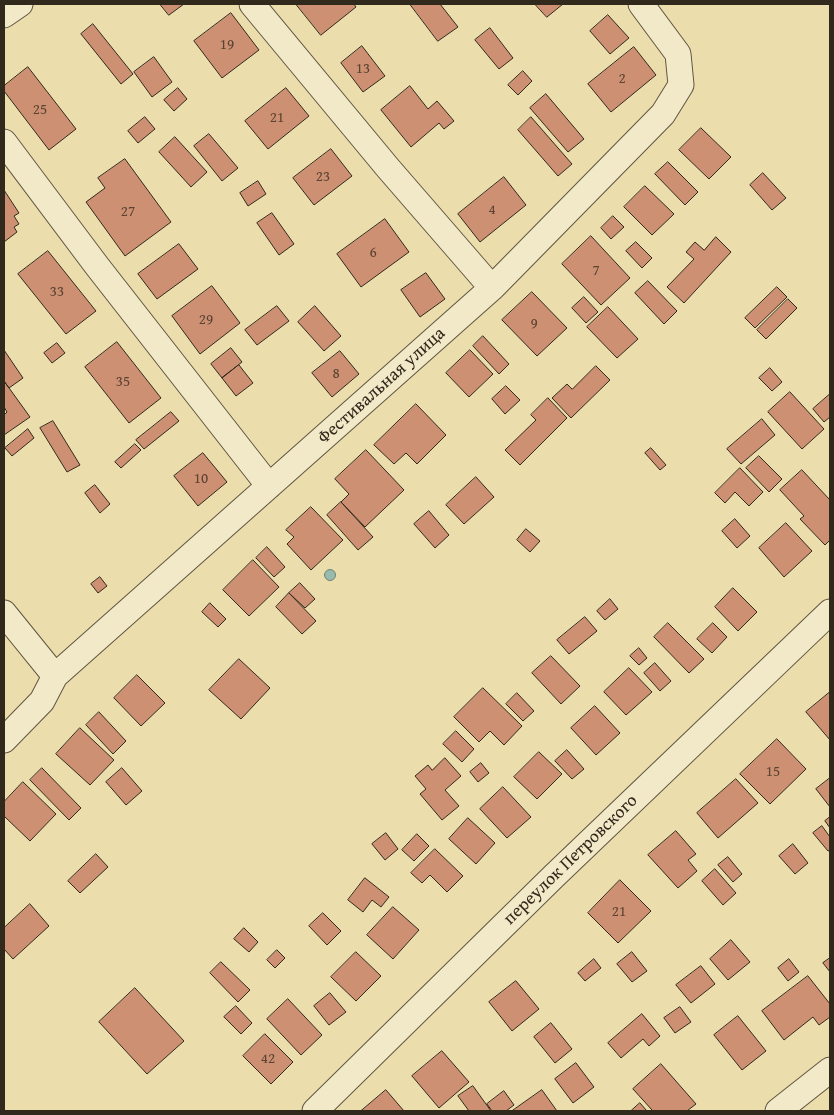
<!DOCTYPE html>
<html>
<head>
<meta charset="utf-8">
<style>
	body { margin:0 }
	#map { position:relative; width:834px; height:1115px; overflow:hidden; background:#ebddac; font-family:"Gentium Book Plus",serif }
	canvas { display:block }
	.frame { position:absolute; inset:0; border:5px solid #32291d; pointer-events:none }
</style>
</head>
<body>
<div id="map">
<canvas width="834" height="1115"></canvas>
<div class="frame"></div>
</div>
<script>
const ctx = document.querySelector('canvas').getContext('2d');
ctx.lineJoin = 'round';
function paint(path, color) { ctx.fillStyle = color; ctx.fill(path, 'evenodd'); }
function strokePath(path, color, width, dash) { ctx.strokeStyle = color; ctx.lineWidth = width; ctx.lineCap = dash ? 'butt' : 'round'; ctx.setLineDash(dash || []); ctx.stroke(path); }
function label(font, color, halo, rows, align = 'center') {
  ctx.font = font + ' "Gentium Book Plus",serif'; ctx.lineWidth = 5; ctx.setLineDash([]); ctx.textBaseline = 'middle'; ctx.strokeStyle = halo; ctx.fillStyle = color; for (const [text, x, y, turn = 0] of rows) {
    ctx.save(); ctx.translate(x, y); ctx.rotate((+turn || 0) * Math.PI / 180); ctx.textAlign = isNaN(turn) ? turn : align; if (halo) ctx.strokeText(text, 0, 0); ctx.fillText(text, 0, 0); ctx.restore();
  }
}
const water = new Path2D(`
	M324.5 575a5.5 5.5 0 1 1 11 0a5.5 5.5 0 1 1-11 0Z`);
paint(water, '#98bbad');
strokePath(water, '#6f8173', 1);
const building = new Path2D(`
	M160,4h24l-15,11z
	M296,4h58l2,3 -35,28z
	M410,4h30l18,23 -20,14z
	M535,4h28l-16,13z
	M231,13l28,37 -37,28 -28,-37z
	M608,15l21,23 -19,16 -20,-23z
	M93,24l40,50 -12,10 -40,-50z
	M490,28l23,30 -14,11 -24,-29z
	M362,46l23,30 -22,16 -22,-29z
	M634,47l22,28 -45,37 -23,-28z
	M154,57l18,25 -20,15 -18,-25z
	M28,67l48,62 -27,21 -45,-59v-5z
	M523,71l9,10 -14,14 -10,-10z
	M410,86l18,23 9,-8 17,20 -10,8 -5,-6 -28,24 -30,-37z
	M178,88l9,11 -13,12 -10,-11z
	M286,88l23,28 -41,33 -23,-28z
	M546,94l38,45 -16,13 -38,-44z
	M145,117l10,12 -17,14 -10,-12z
	M531,117l41,47 -14,12 -40,-46z
	M701,128l30,29 -22,22 -30,-29z
	M209,134l29,34 -16,13 -28,-35z
	M175,137l32,35 -16,15 -32,-35z
	M331,149l21,27 -38,29 -21,-27z
	M125,159l46,63 -46,34 -39,-54 19,-14 -7,-10z
	M668,162l30,30 -13,13 -30,-31z
	M763,173l23,25 -14,12 -22,-25z
	M504,177l22,28 -46,37 -22,-28z
	M258,181l8,13 -18,12 -8,-13z
	M645,186l29,28 -22,21 -28,-28z
	M4,190l15,23 -5,3 5,8 -5,3 3,5 -13,10z
	M272,213l22,31 -15,11 -22,-32z
	M613,216l11,11 -13,12 -10,-11z
	M385,219l24,33 -48,35 -24,-33z
	M591,236l39,42 -29,27 -39,-41z
	M716,237l15,15 -47,51 -17,-16 27,-28 -8,-7 9,-10 9,8z
	M636,242l16,16 -10,10 -16,-17z
	M179,244l19,25 -41,30 -19,-25z
	M48,251l48,60 -30,23 -48,-60z
	M426,273l19,26 -25,18 -19,-27z
	M648,281l29,30 -13,13 -29,-31z
	M212,286l28,37 -40,31 -28,-38z
	M777,287l10,10 -32,31 -10,-10z
	M532,292l35,36 -30,28 -35,-36z
	M584,297l14,15 -12,11 -14,-15z
	M788,299l9,9 -31,31 -9,-9z
	M277,306l12,15 -32,24 -12,-15z
	M315,306l26,30 -17,15 -26,-29z
	M608,307l30,32 -21,19 -30,-31z
	M483,336l26,28 -10,10 -26,-28z
	M117,342l44,56 -32,25 -44,-56z
	M57,343l8,10 -13,10 -8,-10z
	M231,348l11,14 -20,16 -11,-14z
	M4,350l19,28 -14,10 -5,-7z
	M470,350l23,24 -24,23 -23,-24z
	M340,351l19,23 -27,23 -20,-24z
	M239,365l14,18 -17,13 -14,-18z
	M596,366l14,14 -39,38 -19,-20 15,-14 5,5z
	M770,368l12,14 -10,9 -13,-13z
	M4,381l26,36 -26,18v-20l3,-3 -3,-5z
	M506,386l14,14 -15,14 -13,-15z
	M790,392l34,37 -22,20 -34,-37z
	M830,394v23l-6,5 -11,-13z
	M548,398l19,20 -47,47 -15,-15 31,-30 -5,-5z
	M416,404l30,31 -29,29 -11,-11 -12,11 -20,-19z
	M171,412l8,9 -35,28 -8,-9z
	M762,419l13,16 -34,29 -14,-15z
	M53,421l27,44 -13,7 -27,-44z
	M28,429l6,9 -22,18 -7,-8z
	M135,444l6,6 -20,18 -6,-6z
	M651,448l15,17 -6,5 -15,-17z
	M366,450l38,40 -39,37 -24,-25 8,-8 -14,-15z
	M203,453l24,29 -29,24 -24,-30z
	M759,456l23,23 -13,13 -23,-24z
	M740,468l23,24 -14,14 -14,-14 -10,11 -10,-10z
	M802,470l28,30v40l-5,5 -25,-26 4,-3 -24,-26z
	M476,477l18,20 -30,27 -18,-19z
	M95,485l15,19 -10,9 -15,-20z
	M341,502l32,35 -15,13 -31,-35z
	M311,507l32,33 -32,30 -24,-26 7,-7 -8,-7z
	M429,511l20,24 -14,13 -21,-24z
	M735,519l15,17 -13,12 -15,-17z
	M786,523l26,28 -28,26 -25,-29z
	M526,529l14,12 -10,11 -13,-12z
	M267,547l18,20 -11,10 -18,-19z
	M253,560l26,27 -30,29 -26,-26z
	M100,577l7,9 -9,7 -7,-9z
	M300,583l15,16 -10,9 -16,-15z
	M733,588l24,24 -19,19 -23,-24z
	M289,593l27,28 -14,13 -26,-27z
	M610,599l8,10 -13,11 -8,-9z
	M210,603l16,16 -8,8 -16,-15z
	M585,617l12,14 -28,23 -12,-14z
	M668,623l36,36 -15,14 -35,-36z
	M713,623l14,14 -15,16 -15,-14z
	M639,648l8,10 -8,7 -9,-9z
	M551,656l29,30 -19,18 -29,-31z
	M239,659l31,29 -29,31 -32,-29z
	M655,663l16,18 -11,10 -16,-18z
	M629,668l23,24 -26,23 -22,-23z
	M137,675l28,28 -24,23 -27,-28z
	M483,688l39,38 -18,19 -14,-14 -11,11 -25,-25z
	M830,692v48l-24,-28z
	M517,693l17,18 -11,10 -17,-17z
	M595,706l25,27 -24,22 -25,-27z
	M99,712l27,29 -13,13 -27,-29z
	M80,728l34,32 -24,25 -34,-31z
	M456,731l18,18 -12,13 -19,-18z
	M777,739l29,30 -36,35 -30,-30z
	M567,750l17,19 -12,10 -17,-18z
	M539,752l23,22 -25,25 -23,-22z
	M445,758l16,18 -16,14 14,16 -17,14 -22,-26 6,-5 -11,-13 13,-11 4,5z
	M481,763l8,10 -11,9 -8,-10z
	M42,768l39,40 -12,12 -39,-40z
	M122,768l20,23 -16,14 -20,-23z
	M830,778v29l-14,-18z
	M736,779l22,24 -40,35 -21,-25z
	M23,782l33,32 -26,27 -26,-25v-14z
	M503,787l28,30 -24,21 -27,-29z
	M830,817v11l-5,-7z
	M468,818l27,25 -19,21 -27,-25z
	M822,826l8,11v13l-2,1 -15,-18z
	M676,831l20,23 -8,6 9,11 -19,17 -30,-33z
	M386,833l12,16 -13,11 -13,-16z
	M417,834l12,12 -15,15 -12,-11z
	M793,844l15,19 -13,11 -16,-18z
	M435,849l28,27 -16,16 -17,-17 -8,8 -11,-10z
	M96,854l12,13 -28,26 -12,-12z
	M728,857l14,17 -9,8 -15,-17z
	M715,869l21,24 -13,12 -21,-24z
	M365,878l24,19 -8,10 -9,-7 -9,12 -15,-12z
	M620,880l31,31 -33,32 -30,-30z
	M30,904l19,22 -36,33 -9,-10v-21z
	M393,907l26,23 -26,29 -26,-24z
	M323,913l18,18 -14,14 -18,-19z
	M244,928l14,14 -9,10 -15,-13z
	M731,940l19,22 -22,18 -18,-21z
	M277,950l8,8 -10,10 -8,-8z
	M356,952l25,24 -25,25 -25,-24z
	M632,952l15,19 -15,11 -15,-18z
	M830,958v14l-7,-9z
	M594,959l7,9 -16,13 -7,-8z
	M789,959l10,13 -11,9 -10,-13z
	M221,962l29,28 -12,12 -28,-29z
	M701,966l14,18 -24,19 -15,-18z
	M808,976l22,28v13l-11,8 -6,-8 -29,23 -22,-29z
	M516,981l23,28 -27,22 -23,-29z
	M135,988l49,53 -37,33 -48,-52z
	M330,993l16,19 -17,13 -15,-19z
	M288,999l34,36 -21,20 -34,-36z
	M236,1006l16,17 -11,11 -17,-17z
	M680,1007l11,15 -16,11 -11,-15z
	M642,1014l18,22 -11,10 -6,-7 -22,19 -13,-15z
	M738,1016l28,35 -24,19 -28,-35z
	M551,1023l21,26 -17,14 -21,-26z
	M265,1034l28,28 -22,22 -28,-28z
	M442,1051l27,31 -30,26 -27,-32z
	M576,1063l18,24 -21,16 -18,-24z
	M661,1064l35,40 -9,7h-36l1,-1 -19,-21z
	M473,1086l18,25h-22l-11,-15z
	M386,1090l18,21h-43z
	M542,1090l15,21h-45z
	M504,1091l10,14 -8,6h-14l-5,-7z
	M640,1103l7,8h-16z`);
paint(building, '#ce9072');
strokePath(building, '#32291d', 1);
const minor = new Path2D(`
	M252,4l136,164 104,120
	M4,15l16,-11
	M4,142l93,124 172,220
	M4,613l51,63
	M4,740l38,-39 13,-25 437,-388 171,-174 18,-29 -3,-31 -37,-50
	M315,1111l238,-234 277,-265
	M778,1111l52,-41`);
strokePath(minor, '#605641', 27);
strokePath(minor, '#f2e9c9', 25);
label('15px', '#594332', null, [
	["19",227,45],
	["13",363,69],
	["2",622,79],
	["25",40,110],
	["21",277,118],
	["23",323,177],
	["4",492,210],
	["27",128,212],
	["6",373,253],
	["7",596,271],
	["33",57,292],
	["29",206,320],
	["9",534,324],
	["8",336,374],
	["35",123,382],
	["10",201,479],
	["15",773,772],
	["21",619,912],
	["42",268,1059]
]);
label('18px', '#32291d', '#f2e9c9', [
	["Фестивальная улица",382,386,-42],
	["переулок Петровского",571,860,-44]
]);
</script>
</body>
</html>
